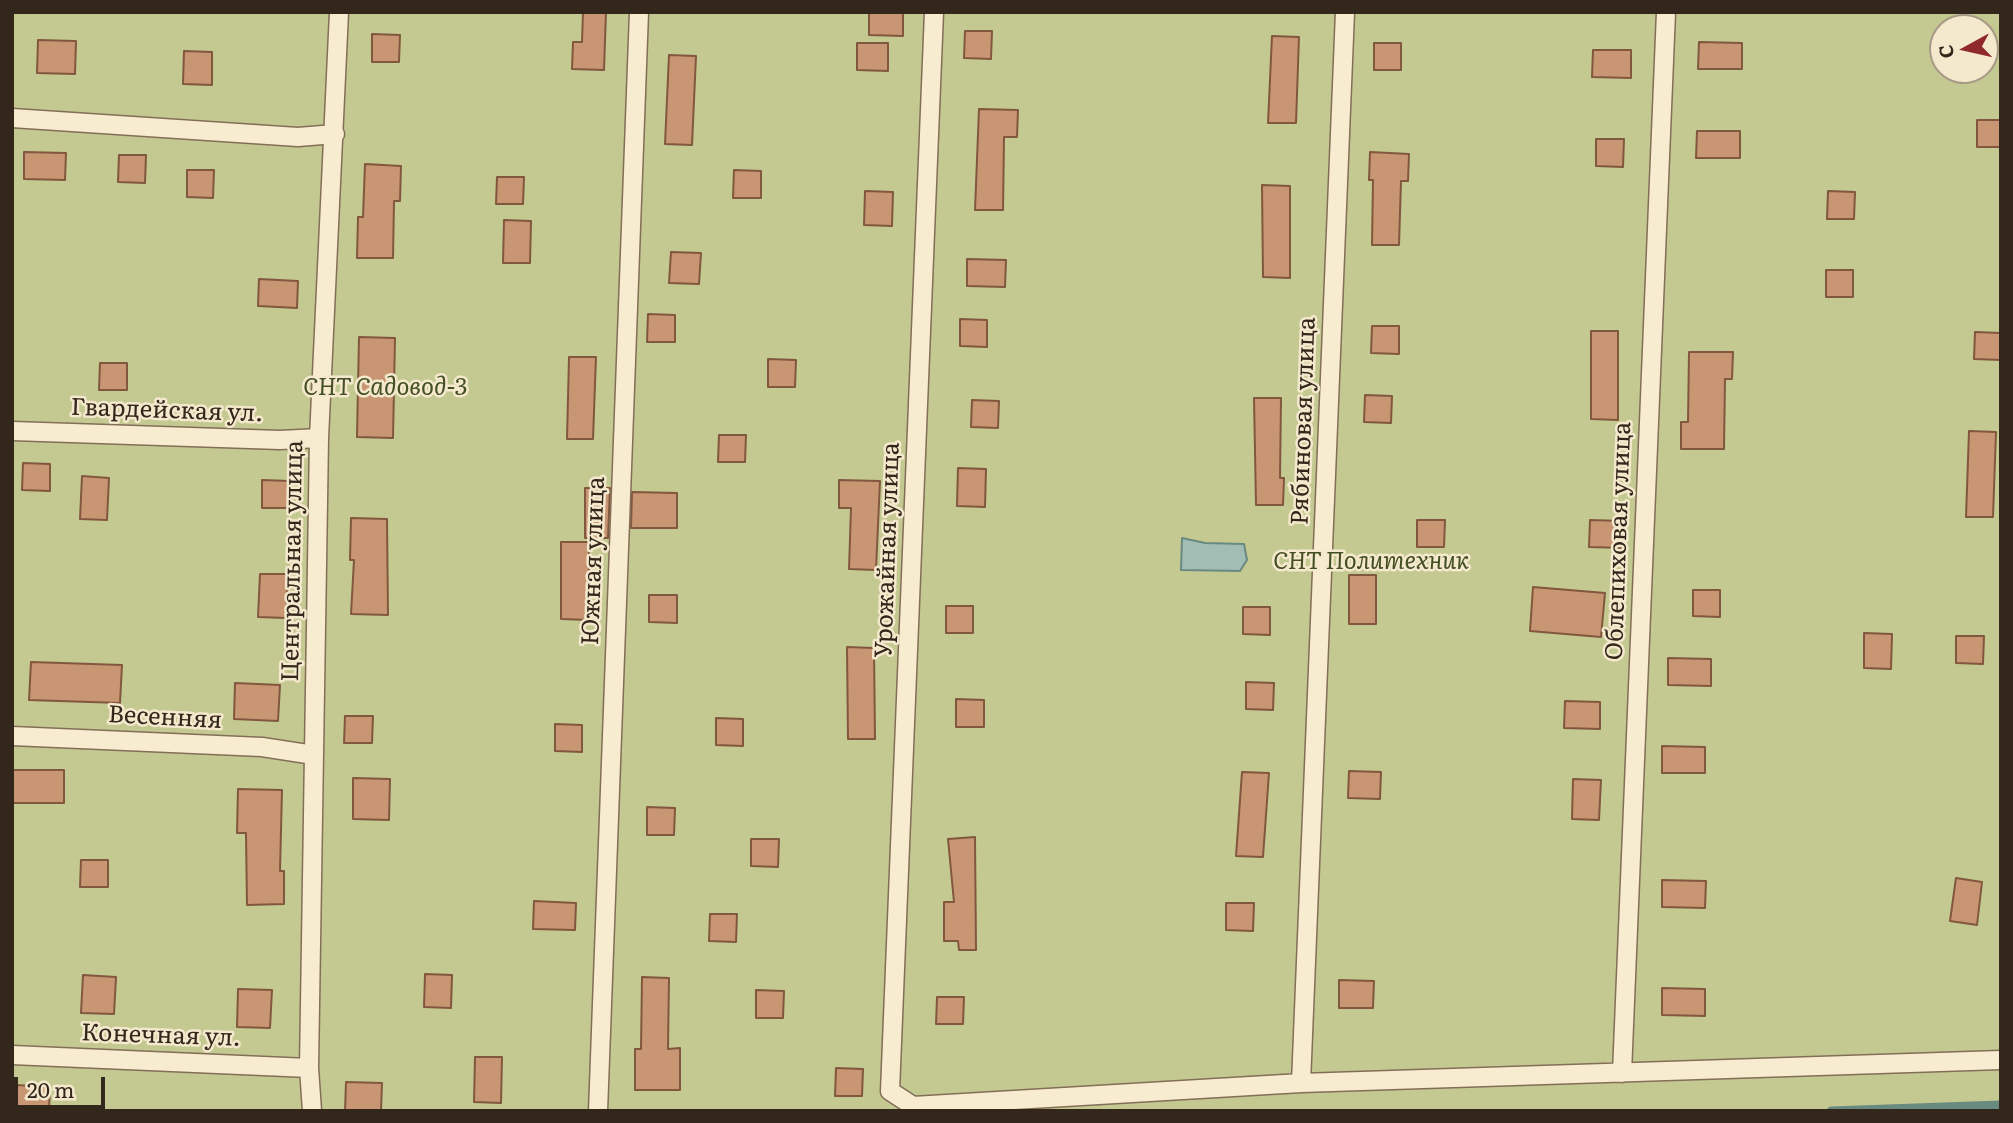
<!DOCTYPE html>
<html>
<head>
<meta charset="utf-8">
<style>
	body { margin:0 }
	#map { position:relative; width:2013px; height:1123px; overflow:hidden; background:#ecddbd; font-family:Literata,serif }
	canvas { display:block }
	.frame { position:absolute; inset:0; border:14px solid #33261b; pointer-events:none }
	.north { position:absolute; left:1929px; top:14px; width:70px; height:70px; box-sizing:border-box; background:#f4e8cd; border:2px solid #a79a86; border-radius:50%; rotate:262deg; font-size:19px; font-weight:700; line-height:28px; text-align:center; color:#33261b }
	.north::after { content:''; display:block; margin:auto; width:24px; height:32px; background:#90292b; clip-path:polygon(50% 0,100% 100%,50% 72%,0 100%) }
	.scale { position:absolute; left:14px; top:1077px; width:91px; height:32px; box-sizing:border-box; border:4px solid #33261b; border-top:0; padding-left:9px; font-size:21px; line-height:24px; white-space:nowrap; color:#33261b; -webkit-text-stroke:5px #f4e8cd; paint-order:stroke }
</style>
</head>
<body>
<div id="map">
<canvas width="2013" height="1123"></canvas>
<div class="frame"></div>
<div class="north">С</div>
<div class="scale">20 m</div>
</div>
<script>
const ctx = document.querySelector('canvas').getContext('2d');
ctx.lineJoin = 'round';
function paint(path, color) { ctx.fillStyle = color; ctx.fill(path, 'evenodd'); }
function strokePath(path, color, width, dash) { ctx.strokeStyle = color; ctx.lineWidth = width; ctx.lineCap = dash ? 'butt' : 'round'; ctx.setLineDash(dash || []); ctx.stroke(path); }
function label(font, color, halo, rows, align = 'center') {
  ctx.font = font + ' Literata,serif'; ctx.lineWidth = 5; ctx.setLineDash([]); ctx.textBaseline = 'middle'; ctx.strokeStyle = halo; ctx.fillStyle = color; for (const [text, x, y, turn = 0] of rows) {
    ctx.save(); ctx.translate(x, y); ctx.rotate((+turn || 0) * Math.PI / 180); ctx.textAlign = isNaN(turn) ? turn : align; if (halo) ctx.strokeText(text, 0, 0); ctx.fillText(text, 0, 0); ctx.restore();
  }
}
paint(new Path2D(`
	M12,12h1989v1099h-1989zM1943,28h42v42h-42z`), '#c4c992');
const water = new Path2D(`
	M1182,538l23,5 39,1 3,16 -7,11 -59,-1z`);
paint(water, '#a1bdb4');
strokePath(water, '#698a81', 2);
strokePath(new Path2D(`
	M1831,1111l170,-6`), '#698a81', 9);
const building = new Path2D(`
	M583,12h23l-2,58 -32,-1 1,-27h9z
	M869,12h34v24l-34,-1z
	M965,31h27l-1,28 -27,-1z
	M372,34l28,1 -1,27h-27z
	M1272,36l27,1 -3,86h-28z
	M38,40l38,1 -1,33 -38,-1z
	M1699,42l43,1v26h-44z
	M857,43h31v28l-31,-1z
	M1374,43h27v27h-27z
	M1593,50h38v28l-39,-1z
	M184,51l28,1v33l-29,-1z
	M669,55l27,1 -4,89 -27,-1z
	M979,109l39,1 -1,27h-13l-1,73h-28z
	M1977,120h24v27h-24z
	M1697,131h43v27h-44z
	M1596,139h28l-1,28 -27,-1z
	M24,152l42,1 -1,27 -41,-1z
	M1370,152l39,2 -1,27h-7l-2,64h-27l1,-65h-4z
	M119,155h27l-1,28 -27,-1z
	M365,164l36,2 -1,35h-6l-1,57h-36l1,-41h5z
	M187,170h27l-1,28 -26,-1z
	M734,170l27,1v27h-28z
	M497,177h27l-1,27h-27z
	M1262,185l28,1v92l-27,-1z
	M865,191l28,1 -1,34 -28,-1z
	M1828,191l27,1 -1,27h-27z
	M504,220l27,1 -1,42h-27z
	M671,252l30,1 -2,31 -30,-1z
	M967,259l39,1 -1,27 -38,-1z
	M1826,270h27v27h-27z
	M259,279l39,2 -1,27 -39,-2z
	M648,314l27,1v27h-28z
	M960,319l27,1v27l-27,-1z
	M1372,326h27v28l-28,-1z
	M1591,331h27v89l-27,-1z
	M1975,332l26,1v27l-27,-1z
	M359,337l36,1 -2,100 -36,-1z
	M1689,352h44l-1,27h-7l-1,70h-43v-27h7z
	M569,357h27l-3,82h-26z
	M768,359l28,1 -1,27h-27z
	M100,363h27v27h-28z
	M1365,395l27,1 -1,27 -27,-1z
	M1254,398h27l-1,80h4l-1,27h-27z
	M972,400l27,1 -1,27 -27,-1z
	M1969,431l27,1 -3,85h-27z
	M719,435h27l-1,27h-27z
	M23,463l27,1v27l-28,-1z
	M958,468l28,1 -1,38 -28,-1z
	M82,476l27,2 -2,42 -27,-1z
	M262,480l28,1 -1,27h-27z
	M839,480l41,1 -4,89 -27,-1 2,-61h-12z
	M585,488h25l-2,50h-23z
	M632,492l45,1v35h-46z
	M351,518l36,1 1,96 -37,-1 3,-54h-4z
	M1417,520h28l-1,27h-27z
	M1590,520l33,1v27l-34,-1z
	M561,542h28v78l-28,-1z
	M260,574h28l-2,44 -28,-1z
	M1349,575h27v49h-27z
	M1533,587l72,6 -4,44 -71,-6z
	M1693,590h27v27l-27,-1z
	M649,595h28v28l-28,-1z
	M946,606h27v27h-27z
	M1243,607h27v28l-27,-1z
	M1864,633l28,1 -1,35 -27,-1z
	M1956,636h28l-1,28 -27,-1z
	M847,647l27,1 1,91h-27z
	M1668,658l43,1v27l-43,-1z
	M31,662l91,3 -2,38 -91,-3z
	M1246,682l28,1 -1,27 -27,-1z
	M235,683l45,2 -2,36 -44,-2z
	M956,699l28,1v27h-28z
	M1565,701l35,1v27l-36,-1z
	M345,716h28l-1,27h-28z
	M716,718l27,1v27l-27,-1z
	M555,724l27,1v27l-27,-1z
	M1662,746l43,1v26h-43z
	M12,770h52v33h-52z
	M1349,771l32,1 -1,27 -32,-1z
	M1242,772l27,1 -6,84 -27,-1z
	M353,778l37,1 -1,41 -36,-1z
	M1573,779l28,1 -2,40 -27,-1z
	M238,789l44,1 -2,81h4v33l-37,1 -1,-72h-9z
	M647,807l28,1 -1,27h-27z
	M975,837l1,113h-17l-1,-9h-14v-39h10l-6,-63z
	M751,839h28l-1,28 -27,-1z
	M81,860h27v27h-28z
	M1956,878l26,4 -5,43 -27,-4z
	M1662,880l44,1 -1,27 -43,-1z
	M534,901l42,2 -1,27 -42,-1z
	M1226,903h28l-1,28 -27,-1z
	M710,914h27l-1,28 -27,-1z
	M425,974l27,1 -1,33 -27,-1z
	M83,975l33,2 -2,37 -33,-1z
	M642,977l27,1 -1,71 12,-1v42h-45v-41h6z
	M1339,980l35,1 -1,27h-34z
	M1662,988l43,1v27l-43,-1z
	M238,989l34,1 -2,38 -33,-1z
	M756,990l28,1 -1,27h-27z
	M937,997h27l-1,27h-27z
	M475,1057h27l-1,46 -27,-1z
	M836,1068l27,1 -1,27h-27z
	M346,1082l36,1 -1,28h-36z
	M16,1085l34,2 -1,24h-34z`);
paint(building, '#c99674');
strokePath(building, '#81573e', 2);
const service = new Path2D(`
	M934,12l-44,1079 23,15 388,-23 700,-23
	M12,118l286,19 37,-3
	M12,431l268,9 39,-2
	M12,736l250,11 52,8
	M12,1055l297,13
	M1622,1073l44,-1061
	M1301,1083l44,-1071
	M312,1111l-3,-43 10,-630 20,-426
	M598,1111l41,-1099`);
strokePath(service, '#836e57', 21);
strokePath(service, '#f7ebd0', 18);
label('italic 24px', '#444f23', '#f4e8cd', [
	["СНТ Садовод-3",385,388],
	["СНТ Политехник",1371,562]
]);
label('24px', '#33261b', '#f4e8cd', [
	["Гвардейская ул.",167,411,2],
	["Рябиновая улица",1304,421,-88],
	["Облепиховая улица",1619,541,-88],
	["Урожайная улица",888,550,-88],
	["Центральная улица",293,561,-89],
	["Южная улица",594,561,-88],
	["Весенняя",165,718,3],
	["Конечная ул.",161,1036,2]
]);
</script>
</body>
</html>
